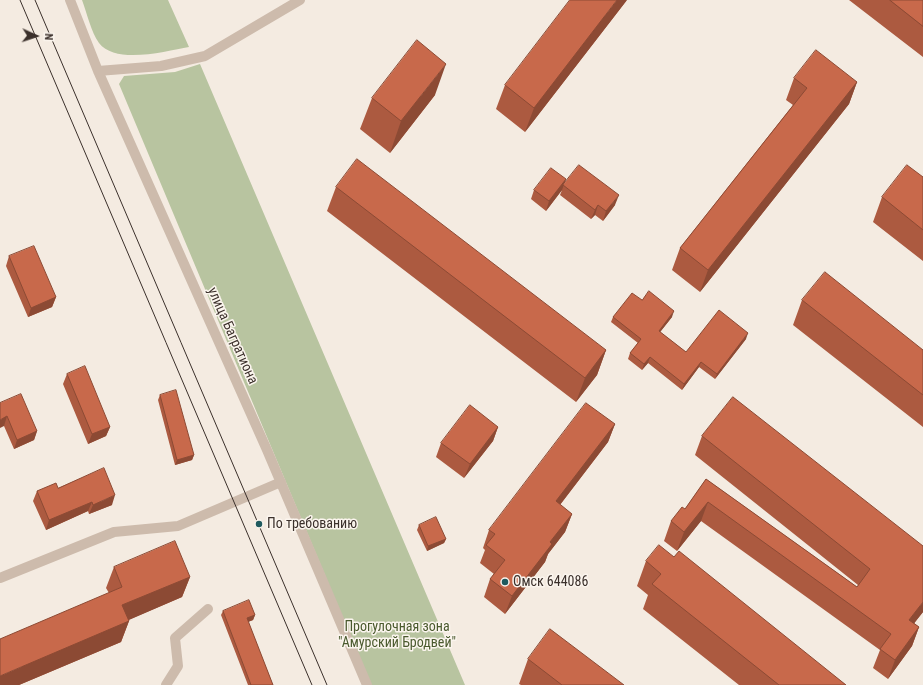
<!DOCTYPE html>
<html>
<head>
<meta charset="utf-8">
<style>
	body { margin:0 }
	#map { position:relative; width:923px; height:685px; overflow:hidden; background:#f4ebe1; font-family:"Roboto Condensed",sans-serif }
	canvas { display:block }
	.north { position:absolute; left:16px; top:16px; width:40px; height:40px; -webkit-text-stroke:3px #fbf5ee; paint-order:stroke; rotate:93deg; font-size:11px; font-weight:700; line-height:16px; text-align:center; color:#3b302b }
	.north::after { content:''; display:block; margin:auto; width:14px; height:18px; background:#3b302b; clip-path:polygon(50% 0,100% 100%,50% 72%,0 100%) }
</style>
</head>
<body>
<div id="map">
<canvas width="923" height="685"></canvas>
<div class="north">N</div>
</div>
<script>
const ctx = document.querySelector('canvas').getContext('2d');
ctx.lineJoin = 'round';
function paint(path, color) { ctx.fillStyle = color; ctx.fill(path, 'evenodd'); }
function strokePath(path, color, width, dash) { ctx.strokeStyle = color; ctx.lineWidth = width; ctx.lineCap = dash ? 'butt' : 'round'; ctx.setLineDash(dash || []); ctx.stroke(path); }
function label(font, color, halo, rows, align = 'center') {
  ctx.font = font + ' "Roboto Condensed",sans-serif'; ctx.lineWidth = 3; ctx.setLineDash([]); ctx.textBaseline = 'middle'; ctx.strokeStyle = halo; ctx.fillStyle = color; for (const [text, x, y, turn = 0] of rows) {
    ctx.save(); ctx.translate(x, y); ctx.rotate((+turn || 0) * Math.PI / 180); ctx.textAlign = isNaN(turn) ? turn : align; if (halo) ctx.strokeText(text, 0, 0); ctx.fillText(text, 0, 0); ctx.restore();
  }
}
paint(new Path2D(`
	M82,0h86l21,47c-23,4 -73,18 -90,-4 -8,-11 -12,-30 -17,-43z
	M200,64l265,621h-94l-252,-601 5,-8 51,-4z`), '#b8c4a0');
strokePath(new Path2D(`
	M70,0l28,71 169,379 100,235
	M98,71l63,-5 44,-10 95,-56
	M0,578l114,-46 64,-6 103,-44
	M166,685l12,-19 -3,-28 33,-29`), '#cdbbac', 10);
strokePath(new Path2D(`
	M20,0l292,685
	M35,0l292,685`), '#3b302b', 1);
paint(new Path2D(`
	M627,0l-102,132 -29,-23 9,-24z
	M849,0h74v57z
	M794,78l63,4 -8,22 -149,188 -28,-22 8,-22 113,-143 -7,-5z
	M435,95l-45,58 -30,-24 12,-31z
	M923,177v84l-50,-39 9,-25z
	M566,179l-2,5 51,21 -12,16 -8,-6 -4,4 -31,-24 2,-5 -16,21 -15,-12 3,-9z
	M336,187l270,163 -9,25 -21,27 -249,-191z
	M9,256l47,41 -4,10 -24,10 -22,-51z
	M642,300l30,17 -12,15 26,20 60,-13 -31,40 -16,-12 -17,23 -34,-27 -6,7 -14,-11 2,-6 8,-10 -27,-21 2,-5z
	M802,300l121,50v77l-130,-102z
	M67,374l43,53 -4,9 -18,8 -25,-60z
	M160,395l34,60 -2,5 -17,5 -17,-65z
	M733,397l190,215 -9,11 5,4 -7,19 -24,33 -15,-11 7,-18 -179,-129 -24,30 -13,-10 7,-20 14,-12 21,-30 151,108 1,-2 -163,-130 7,-19z
	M0,403l37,28 -3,9 -20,9 -10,-23z
	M615,424l-7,18 -48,63 12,9 -7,18 -17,22 -3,8 -40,52 -21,-17 6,-18 4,-5 -14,-11 5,-13 -2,-2 6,-18z
	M498,427l-5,14 -29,37 -28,-21 5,-14z
	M58,488l54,17 -23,9 -1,-3 -42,19 -13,-29 4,-10z
	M419,525l27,14 -2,4 -17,8 -10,-21z
	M674,557l172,128h-107l-96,-76 5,-14 -11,-9 9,-25z
	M114,567l76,10 -8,20 -54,23 1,1 -8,21 -102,43h-19l109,-92 -3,-5z
	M223,611l32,4 -2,5 -5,2 25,63h-25l-27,-70z
	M528,659l96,26h-103l-2,-1z`), '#ac5a40');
paint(new Path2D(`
	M617,0h10l-102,132 9,-24z
	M446,64l-11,31 -45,58 11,-32z
	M857,82l-8,22 -149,188 8,-22z
	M566,179l-4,11 -16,21 3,-10z
	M619,195l-4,10 -12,16 3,-10z
	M598,205l-3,10 -4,4 4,-9z
	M56,297l-4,10 -24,10 3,-9z
	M674,311l-2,6 -15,19 2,-5z
	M748,333l-2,6 -31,40 2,-5z
	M606,350l-9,25 -21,27 9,-24z
	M650,357l-2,6 -6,7 2,-6z
	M701,362l-2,5 -17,23 2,-6z
	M7,416l-3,10 -4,2v-8z
	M615,424l-7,18 -59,77 7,-18z
	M110,427l-4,9 -18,8 4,-10z
	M498,427l-5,14 -29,37 6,-14z
	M37,431l-3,9 -20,9 3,-9z
	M194,455l-2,5 -17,5 2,-5z
	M115,495l-3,10 -23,9 4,-9z
	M92,502l-4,9 -42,19 3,-10z
	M708,502l-7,19 -24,30 7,-19z
	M572,514l-7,18 -17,22 -3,8 -40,52 7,-18 38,-54z
	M446,539l-2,4 -17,8 1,-5z
	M190,577l-8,20 -67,29 7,-21z
	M923,602v10l-21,27 7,-19z
	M255,615l-2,5 -8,3 2,-5z
	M129,621l-8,21 -102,43h-19v-9z
	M919,627l-7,19 -24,33 7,-19z`), '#8c4a34');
const building = new Path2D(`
	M570,0h47l-83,108 -29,-23z
	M890,0h33v26z
	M417,40l29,24 -45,57 -29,-23z
	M816,50l41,32 -149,188 -28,-22 127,-160 -13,-10z
	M357,159l249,191 -21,28 -249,-191z
	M579,165l40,30 -13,16 -8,-6 -3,5 -32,-25z
	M907,165l16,12v53l-41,-33z
	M551,168l15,11 -17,22 -15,-11z
	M34,246l22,51 -25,11 -22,-52z
	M825,272l98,78v45l-121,-95z
	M649,291l25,20 -15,20 27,21 33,-42 29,23 -31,41 -16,-12 -17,22 -34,-27 -6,7 -14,-11 11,-14 -28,-22 19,-24 10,7z
	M85,366l25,61 -18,7 -25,-60z
	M176,390l18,65 -17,5 -17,-65z
	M21,394l16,37 -20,9 -10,-24 -7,4v-17z
	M733,397l190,149v56l-14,18 10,7 -24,33 -15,-11 11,-15 -183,-132 -24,30 -13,-11 11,-14 3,2 21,-30 151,108 13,-18 -168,-133z
	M586,403l29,21 -59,77 16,13 -22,28 2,2 -40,52 -22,-17 15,-19 -19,-15 9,-11 -6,-4z
	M470,405l28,22 -28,37 -29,-21z
	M104,468l11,27 -22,10 -1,-3 -43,18 -12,-29 19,-8 2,5z
	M436,517l10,22 -18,7 -9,-21z
	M175,541l15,36 -68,28 7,16 -129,55v-37l122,-52 -8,-20z
	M659,545l15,12 5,-6 167,134h-67l-127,-101 9,-10 -15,-13z
	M249,600l6,15 -8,3 26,67h-22l-28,-74z
	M550,629l74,56h-62l-34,-26z`);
paint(building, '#c8694b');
strokePath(building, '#8c4a34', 1);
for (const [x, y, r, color] of [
	[259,524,4,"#1f5a5e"],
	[505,582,4,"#1f5a5e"]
]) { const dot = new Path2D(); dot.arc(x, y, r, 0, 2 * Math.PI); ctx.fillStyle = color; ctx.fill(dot); strokePath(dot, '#fbf5ee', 1.5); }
label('14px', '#3b302b', '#fbf5ee', [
	["улица Багратиона",232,336,66]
]);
label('14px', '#3b302b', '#fbf5ee', [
	["По требованию",267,524],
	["Омск 644086",513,582]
], 'left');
label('14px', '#4a5a2e', '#fbf5ee', [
	["Прогулочная зона",397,627],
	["\"Амурский Бродвей\"",397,643]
]);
</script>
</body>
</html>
